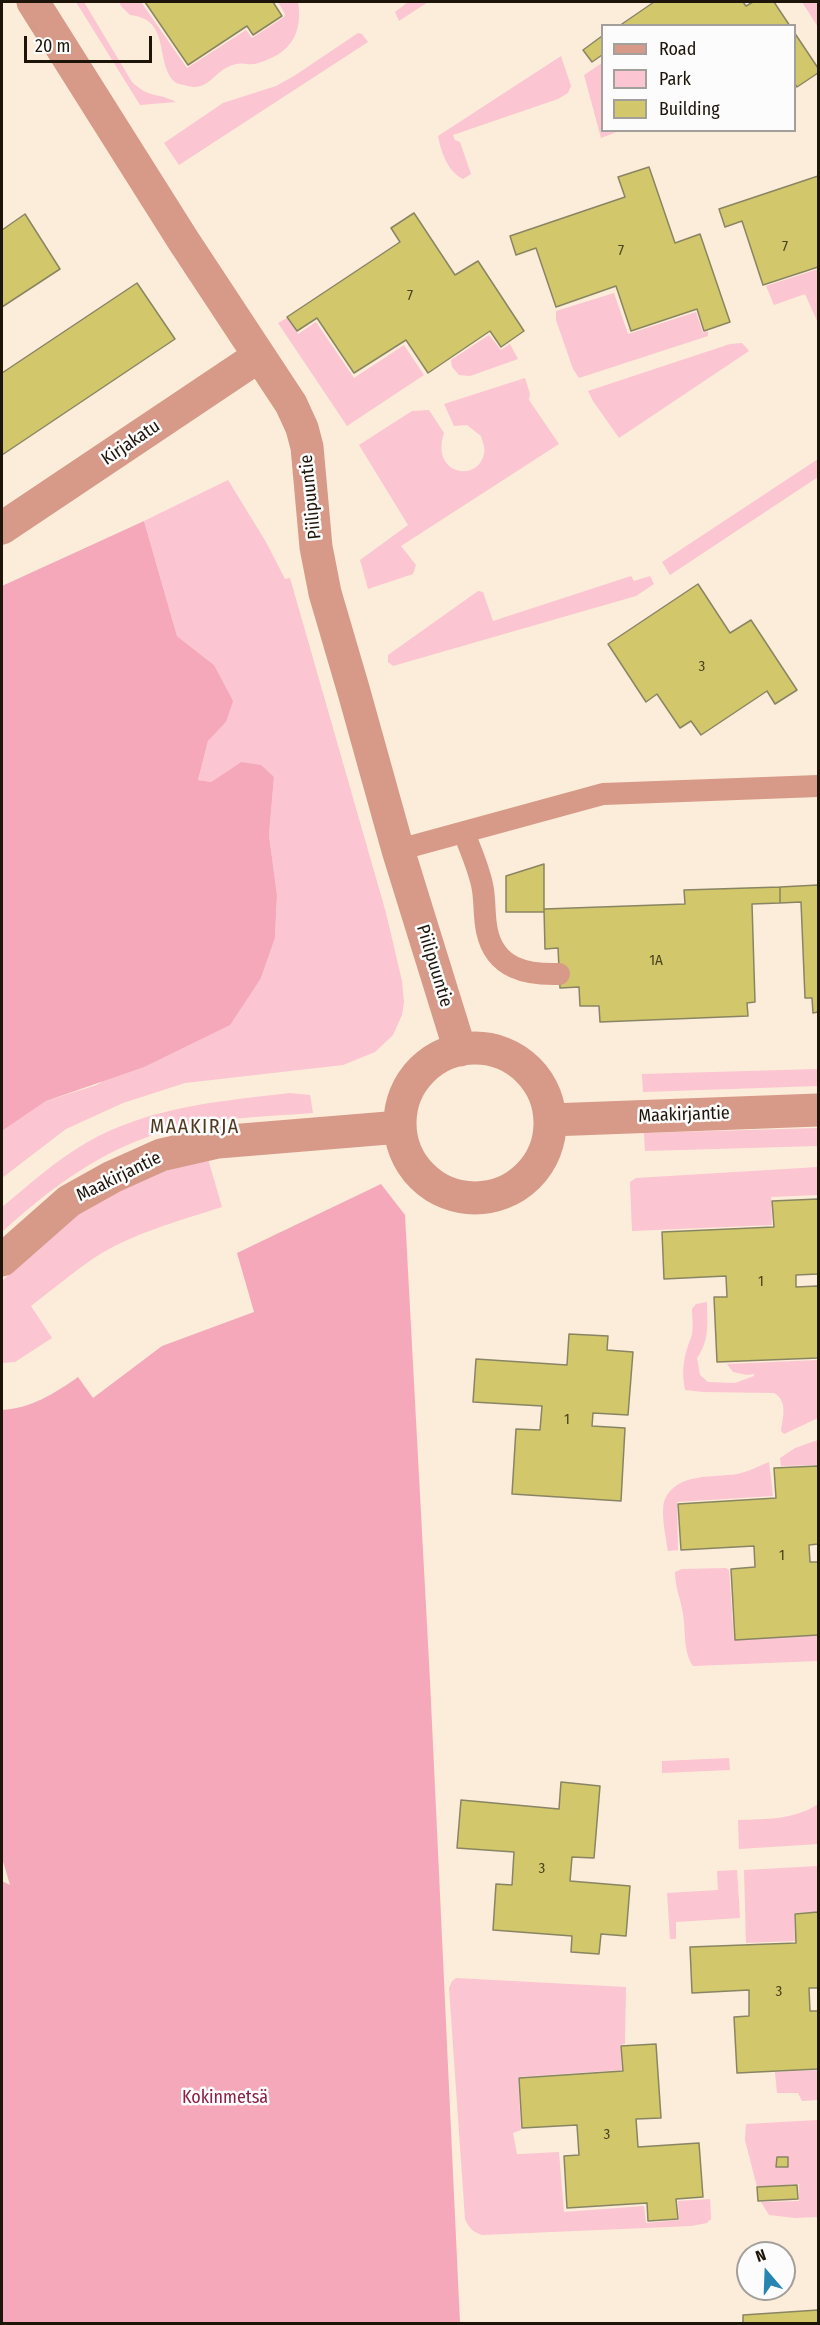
<!DOCTYPE html>
<html>
<head>
<meta charset="utf-8">
<style>
	body { margin:0 }
	#map { position:relative; width:820px; height:2325px; overflow:hidden; background:#fcecda; font-family:"Fira Sans Condensed",sans-serif }
	canvas { display:block }
	.frame { position:absolute; inset:0; border:3px solid #1e150a; pointer-events:none }
	.legend { position:absolute; left:601px; top:24px; width:195px; height:108px; box-sizing:border-box; background:#fcfcfc; border:2px solid #a3a09b; margin:0; padding:8px 10px; list-style:none; font-size:18px; color:#1e150a }
	.legend li { display:flex; align-items:center; gap:12px; height:30px }
	.legend b { width:30px; border:2px solid #a3a09b }
	.north { position:absolute; left:736px; top:2241px; width:60px; height:60px; box-sizing:border-box; background:#fcfcfc; border:2px solid #a3a09b; border-radius:50%; rotate:341deg; font-size:16px; font-weight:700; line-height:24px; text-align:center; color:#1e150a }
	.north::after { content:''; display:block; margin:auto; width:21px; height:27px; background:#2686b1; clip-path:polygon(50% 0,100% 100%,50% 72%,0 100%) }
	.scale { position:absolute; left:24px; top:36px; width:128px; height:27px; box-sizing:border-box; border:3px solid #1e150a; border-top:0; padding-left:8px; font-size:18px; line-height:21px; white-space:nowrap; color:#1e150a; -webkit-text-stroke:4px #fcfcfc; paint-order:stroke }
</style>
</head>
<body>
<div id="map">
<canvas width="820" height="2325"></canvas>
<div class="frame"></div>
<ul class="legend">
<li><b style="height:8px;background:#d79a88"></b>Road</li>
<li><b style="height:16px;background:#fbc5d1"></b>Park</li>
<li><b style="height:16px;background:#d2c76b"></b>Building</li>
</ul>
<div class="north">N</div>
<div class="scale">20 m</div>
</div>
<script>
const ctx = document.querySelector('canvas').getContext('2d');
ctx.lineJoin = 'round';
function paint(path, color) { ctx.fillStyle = color; ctx.fill(path, 'evenodd'); }
function strokePath(path, color, width, dash) { ctx.strokeStyle = color; ctx.lineWidth = width; ctx.lineCap = dash ? 'butt' : 'round'; ctx.setLineDash(dash || []); ctx.stroke(path); }
function label(font, color, halo, rows, align = 'center') {
  ctx.font = font + ' "Fira Sans Condensed",sans-serif'; ctx.lineWidth = 5; ctx.setLineDash([]); ctx.textBaseline = 'middle'; ctx.strokeStyle = halo; ctx.fillStyle = color; for (const [text, x, y, turn = 0] of rows) {
    ctx.save(); ctx.translate(x, y); ctx.rotate((+turn || 0) * Math.PI / 180); ctx.textAlign = isNaN(turn) ? turn : align; if (halo) ctx.strokeText(text, 0, 0); ctx.fillText(text, 0, 0); ctx.restore();
  }
}
paint(new Path2D(`
	M76,2h8l48,80c18,17 25,10 44,20l-36,3z
	M119,2h22l46,66 59,-38 6,8 32,-21 1,-3 -7,-12h20c5,32 -8,52 -40,61 -7,3 -15,-1 -22,1 -23,5 -26,30 -52,21 -3,-1 -7,-1 -9,-3 -21,-19 -3,-63 -45,-67l-9,-9z
	M408,2h20l-29,19 -4,-9z
	M802,2h16v25z
	M358,33l4,1 6,8 -189,123 -15,-22 59,-40 53,-17 18,-10z
	M561,56l10,30 -3,7 -10,6 -105,36 2,5 5,2 11,32 -8,5c-15,-7 -22,-27 -25,-43z
	M602,63v67l17,1 -18,7 -17,-63z
	M818,269v54l-13,-29 -31,11 -8,-19z
	M614,293l14,41 68,-22 7,21 5,-2v5l-129,42 -6,-9 -17,-49v-9z
	M287,318l11,16 18,-12 38,56 50,-33 20,30 -77,51 -69,-103z
	M489,335l12,15 9,-6 8,15 -48,17 -11,-1 -7,-8 -1,-7z
	M742,343l7,8 -130,87 -26,-37 -5,-10 142,-47z
	M525,378l5,16 -1,6 30,44 -158,102 15,19 -3,9 -45,15 -8,-29 48,-35 -49,-80 53,-34 17,-1 15,23c-14,42 34,50 40,21 2,-5 -2,-13 -3,-18l-14,-11 -13,1 -10,-22z
	M818,459v18l-148,98 -8,-13z
	M228,480l38,62 19,37 5,-1 96,335 16,68 2,21 -2,13 -9,20 -18,17 -32,13 -158,18 -62,20 -57,26 -64,49v-47l44,-30 51,-16 164,-107 14,-40 2,-43 -8,-60 5,-58 -33,-15 -30,20 -13,-2 10,-39 18,-19 -12,-57 -37,-29 -33,-115z
	M631,576l3,5 16,-5 4,8 -18,12 -243,70 -5,-4v-7l90,-64 5,1 10,29z
	M818,1069v17l-175,6 -1,-18z
	M290,1093l20,2 3,18c-54,4 -112,5 -163,23 -57,20 -104,56 -148,96v-25c27,-22 53,-46 84,-64 62,-36 134,-42 204,-50z
	M818,1128v18l-173,5 -1,-18z
	M208,1159l14,48c-43,14 -90,26 -128,51 -22,15 -42,32 -63,48l21,32 -37,24 -13,1v-82l77,-68 64,-36z
	M818,1167v28l-47,2 1,28 -140,6 -2,-49 6,-4z
	M707,1302c0,21 3,38 -10,56l3,17 8,7 27,1 19,-7v-2l-7,1 -14,-3 -6,-8 91,-4v58l-34,16 -3,-3c2,-14 7,-30 -7,-38l-71,-1 -18,-2c-4,-19 -1,-36 6,-52 3,-8 1,-20 1,-29l4,-5z
	M818,1440v25l-37,1 -1,-8 15,-10z
	M769,1462l4,34 -96,6 1,48 -10,1c-2,-12 -8,-41 -3,-52 13,-27 48,-21 72,-25 11,-2 22,-8 32,-12z
	M726,1568l3,2 5,70 84,-5v26l-125,5c-10,-15 -7,-34 -10,-52 -2,-14 -8,-27 -8,-42l7,-3z
	M729,1758l1,12 -68,3v-12z
	M818,1804v40l-79,5 -1,-29c28,-1 57,0 80,-16z
	M818,1866v46l-24,1 1,28 -49,2 -2,-73z
	M737,1870l3,48 -64,4v17h-6l-3,-46 51,-3 -1,-19z
	M456,1978l170,9 -1,57 -5,1 2,25 -104,7 3,53 -8,3 4,21h4l38,-2 5,60 80,-6 2,17 33,-3 -1,-19 32,-2 1,20 -4,4 -16,3 -209,9c-9,-3 -13,-7 -17,-16l-16,-231 3,-7z
	M818,2070v30l-16,1 -4,-8h-21l-2,-21z
	M818,2120v97l-23,1 -26,-3 -8,-13 38,-1v-17l-42,3 -12,-47 1,-16z`), '#fbc5d1');
paint(new Path2D(`
	M144,521l33,115 37,29 19,36 -7,21 -18,19 -10,39 13,2 30,-20 20,3 13,12 -5,58 8,60 -2,43 -14,40 -31,47 -86,42 -98,34 -44,30v-545z
	M381,1184l24,31 25,466 30,642h-458v-442l8,4 -8,-27v-448c29,-2 52,-16 76,-33l15,21 69,-52 92,-34 -17,-59z`), '#f5a8ba');
const building = new Path2D(`
	M145,2h128l9,14 -29,19 -6,-9 -59,39z
	M654,2h89l3,4 7,-4h21l16,24h-171z
	M794,32l24,36v5l-21,14 -3,-4z
	M602,36v19l-10,7 -9,-12z
	M649,167l26,76 25,-9 30,88 -26,9 -7,-22 -66,22 -15,-45 -60,21 -20,-59 -20,7 -6,-19 115,-39 -7,-20z
	M818,176v91l-55,18 -21,-64 -17,6 -6,-18z
	M414,213l41,62 23,-14 46,70 -23,16 -11,-16 -62,42 -22,-33 -52,33 -37,-55 -20,13 -10,-14 113,-75 -9,-14z
	M25,214l35,55 -58,38v-77z
	M137,283l38,56 -173,116v-82z
	M698,584l32,49 21,-13 46,70 -22,14 -8,-13 -66,44 -10,-14 -11,7 -23,-34 -11,8 -38,-58z
	M544,864v48h-38v-36z
	M818,885v127l-5,1 -1,-15h-7l-4,-96 -21,1v-16z
	M780,887v16l-28,1 3,98 -8,1 1,13 -148,6 -1,-16h-19l-1,-19 -19,1 -2,-40 -13,1 -1,-40 141,-5 -1,-14z
	M818,1199v75l-22,1v12l22,-1v72l-101,4 -3,-65h13l-1,-21 -62,3 -2,-47 112,-5 -2,-26z
	M569,1334l39,2 -1,14 26,2 -5,63 -35,-2 -1,13 33,2 -4,73 -109,-7 4,-65 24,1 2,-24 -69,-4 3,-43 91,6z
	M818,1466v78l-9,1 1,17h8v73l-83,5 -4,-71 24,-2 -1,-21 -73,4 -3,-46 98,-6 -2,-30z
	M561,1782l39,4 -6,72 -22,-1 -2,24 60,5 -4,50 -25,-2 -2,20 -28,-2 1,-16 -79,-6 3,-46 16,1 2,-33 -57,-4 4,-48 98,9z
	M818,1912v76h-9l1,23h8v58l-81,4 -3,-56 15,-1v-26l-57,3 -2,-46 106,-4 -1,-29z
	M656,2044l5,74 -25,1 2,28 61,-4 4,54 -27,2 2,20 -30,2 -1,-18 -80,5 -3,-52 15,-1 -2,-30 -55,3 -3,-50 104,-7 -2,-25z
	M777,2157h11v10h-12z
	M797,2185l1,14 -40,2 -1,-14z
	M818,2310v14h-75v-9z`);
paint(building, '#d2c76b');
strokePath(building, '#898563', 1.5);
strokePath(new Path2D(`
	M464,832c6,18 16,38 19,58 2,13 1,27 4,41 8,38 40,44 72,43
	M398,850l205,-56 215,-8`), '#d79a88', 22);
strokePath(new Path2D(`
	M33,2l150,238 108,164 11,24 5,19 9,100 9,46 29,99 44,158 62,200
	M2,528l257,-172
	M400 1123a75 75 0 1 1 150 0a75 75 0 1 1-150 0Z
	M550,1120l268,-10
	M2,1260l67,-59 43,-24 49,-22 57,-13 182,-15`), '#d79a88', 33);
label('15px', '#4b4222', null, [
	["7",785,247],
	["7",621,251],
	["7",410,296],
	["3",702,667],
	["1A",656,961],
	["1",761,1282],
	["1",567,1420],
	["1",782,1556],
	["3",542,1869],
	["3",779,1992],
	["3",607,2135]
]);
label('18px', '#1e150a', '#fcfcfc', [
	["Kirjakatu",131,443,-34],
	["Piilipuuntie",311,497,-96],
	["Piilipuuntie",434,966,73],
	["Maakirjantie",684,1115,-2],
	["Maakirjantie",119,1177,-26]
]);
label('18px', '#8c2046', '#fcfcfc', [
	["Kokinmetsä",225,2098]
]);
ctx.letterSpacing = '1.5px';
label('20px', '#4f3920', '#fcfcfc', [
	["MAAKIRJA",195,1127]
]);
ctx.letterSpacing = '0px';
</script>
</body>
</html>
